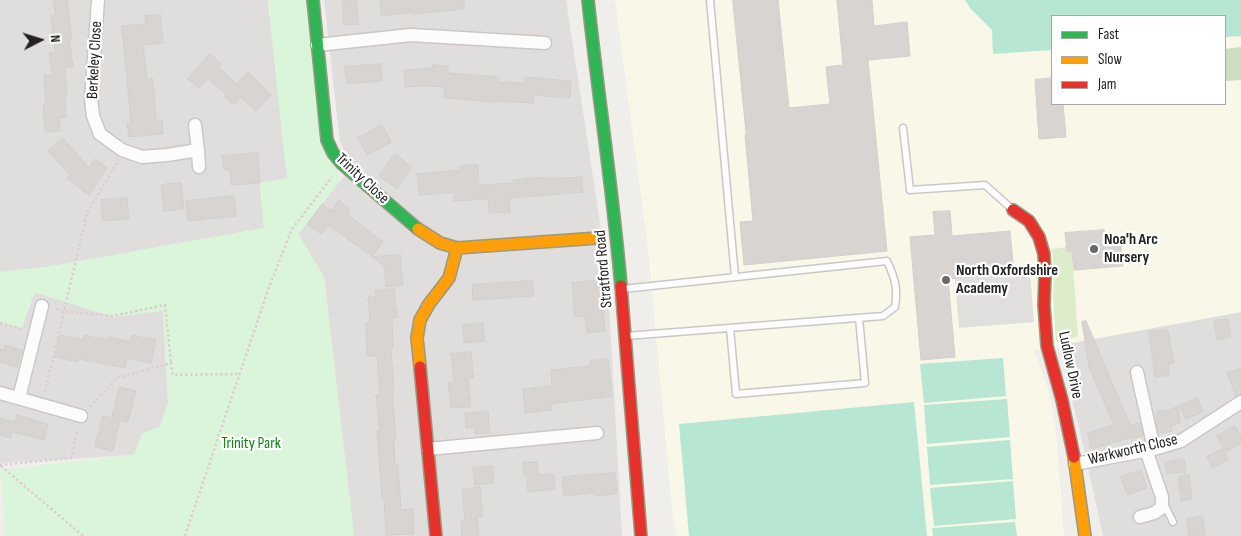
<!DOCTYPE html>
<html>
<head>
<meta charset="utf-8">
<style>
	body { margin:0 }
	#map { position:relative; width:1241px; height:536px; overflow:hidden; background:#f0eeeb; font-family:"Sofia Sans Condensed",sans-serif }
	canvas { display:block }
	.legend { position:absolute; left:1051px; top:15px; width:175px; height:90px; box-sizing:border-box; background:#fff; border:1px solid #a7a7a7; margin:0; padding:6px 9px; list-style:none; font-size:15px; color:#222 }
	.legend li { display:flex; align-items:center; gap:10px; height:25px }
	.legend b { width:25px; border:1px solid #a7a7a7 }
	.north { position:absolute; left:15px; top:15px; width:50px; height:50px; -webkit-text-stroke:4px #fff; paint-order:stroke; rotate:85deg; font-size:14px; font-weight:700; line-height:20px; text-align:center; color:#222 }
	.north::after { content:''; display:block; margin:auto; width:18px; height:22px; background:#222; clip-path:polygon(50% 0,100% 100%,50% 72%,0 100%) }
</style>
</head>
<body>
<div id="map">
<canvas width="1241" height="536"></canvas>
<ul class="legend">
<li><b style="height:6px;background:#30b455"></b>Fast</li>
<li><b style="height:6px;background:#ff9f0a"></b>Slow</li>
<li><b style="height:6px;background:#e5322d"></b>Jam</li>
</ul>
<div class="north">N</div>
</div>
<script>
const ctx = document.querySelector('canvas').getContext('2d');
ctx.lineJoin = 'round';
function paint(path, color) { ctx.fillStyle = color; ctx.fill(path, 'evenodd'); }
function strokePath(path, color, width, dash) { ctx.strokeStyle = color; ctx.lineWidth = width; ctx.lineCap = dash ? 'butt' : 'round'; ctx.setLineDash(dash || []); ctx.stroke(path); }
function label(font, color, halo, rows, align = 'center') {
  ctx.font = font + ' "Sofia Sans Condensed",sans-serif'; ctx.lineWidth = 4.5; ctx.setLineDash([]); ctx.textBaseline = 'middle'; ctx.strokeStyle = halo; ctx.fillStyle = color; for (const [text, x, y, turn = 0] of rows) {
    ctx.save(); ctx.translate(x, y); ctx.rotate((+turn || 0) * Math.PI / 180); ctx.textAlign = isNaN(turn) ? turn : align; if (halo) ctx.strokeText(text, 0, 0); ctx.fillText(text, 0, 0); ctx.restore();
  }
}
paint(new Path2D(`
	M0,0h268l19,179 -27,4 4,45 -217,39 -47,5z
	M324,0h242l41,269 15,267h-268l-30,-259 -26,-43 54,-68 -12,-24z
	M34,292l80,25 49,-7 5,93 -8,24 -18,7 -8,21 -134,8v-140l22,5z
	M1241,312v224h-138l-19,-87 -25,-104z`), '#dfdedc');
paint(new Path2D(`
	M615,0h626v312l-207,38 15,42 7,39 8,105h-387l-4,-17 -25,-270zM1052,16h173v88h-173z`), '#f8f7e8');
paint(new Path2D(`
	M1066,247l1,4h5l6,86 -22,4 -3,-44 1,-21 -2,-27z`), '#ddeccb');
paint(new Path2D(`
	M1241,47v33l-16,1v-32z`), '#cbdec1');
paint(new Path2D(`
	M268,0h37l18,146 18,34 -43,54 26,43 30,259h-348l-6,-66 134,-15 8,-21 18,-7 8,-25 -5,-91 -49,6 -79,-25 -13,36 -22,-5v-51l47,-5 217,-39 -4,-45 27,-5z`), '#daf5da');
paint(new Path2D(`
	M965,0h276v36l-16,1v-21h-173v34l-59,4 -1,-24 -22,-22z
	M1003,358l3,38 -82,7 -4,-39z
	M1007,399l3,38 -83,7 -3,-39z
	M914,402l13,134h-238l-10,-112z
	M1010,440l3,39 -83,6 -3,-38z
	M1013,481l3,38 -82,7 -4,-38z
	M1015,522l2,14h-84l-1,-8z`), '#b7e6d2');
paint(new Path2D(`
	M1030,273l4,49 -75,6 -4,-49z`), '#e0dfde');
const building = new Path2D(`
	M54,0h13l5,39h-3l4,28 -8,1 2,29h-2l1,21h-7l1,13 -15,1 -2,-28 3,-1 -2,-28h9l-4,-22 6,-1 -4,-36 4,-1z
	M380,0h84v9l-51,5v-2l-31,4z
	M733,0h45l11,108 41,-4 -4,-37 17,-2 -6,-65h35l2,26 33,-4 3,34 -42,4 19,191 -143,14 -4,-43 13,-1 -8,-86h1z
	M356,1l3,23 -15,1 -2,-23z
	M160,15l3,28 -20,2 4,34h6l3,41h6l1,14 -34,3 -2,-14h4l-9,-97 24,-2 -1,-8z
	M210,54l11,10 -3,3 19,17 11,-12 23,23 -15,16 -15,-14 -7,8 -10,-9 2,-2 -18,-15 -9,9 -11,-9z
	M381,64l1,17 -35,3 -2,-17z
	M433,65l15,1v7l51,4v5l25,1 1,-6 46,4 -1,17 -36,-3 -1,8 -36,-2v1l-53,-4 1,-11 -19,-1 -21,1 -1,-17 28,-2z
	M1052,78v26h11l3,33 -27,2 -4,-59z
	M382,125l9,17 -24,13 -9,-17z
	M63,138l26,30 6,-9 12,9 -18,27 -22,-16 3,-4 -22,-24z
	M258,153l2,30 -29,2 -1,-15h-6l-2,-14z
	M395,154l17,13 -15,22 -18,-13z
	M478,165l1,20 34,-2v-3l32,-3v2l37,-2 1,15 -74,6 1,14 -21,1 -1,-14 -34,2v-9l-34,3 -3,-21 43,-4v-4z
	M181,183l3,26 -20,2 -3,-26z
	M234,196l2,20 -48,5 -2,-20z
	M127,198l2,21 -26,2 -2,-21z
	M339,200l11,9 -3,5 36,28 -11,14 -44,-31 -7,9 -14,-10 15,-20 9,7z
	M950,211l2,25 58,-5 4,43 -66,5 7,78 -34,3 -11,-123 25,-2 -2,-23z
	M1104,230l1,11 8,-1v6h8l2,20 -49,4 -2,-19h-5l-2,-18z
	M400,255l3,30 -17,2 -2,-21 -12,-9z
	M600,280l5,51 -18,2 -2,-17 -10,1 -3,-34z
	M532,281l2,15 -61,4 -1,-15z
	M394,289l3,28 -5,1 1,31 -2,1 3,40h-2l4,49h-2l1,26h3l3,45 12,-1 1,25 -28,1 -2,-37h-2l-5,-67h3l-4,-36h4l-3,-39h-10l-1,-33 4,-1 -2,-25h8l-1,-6z
	M1228,319l3,18 -14,3 -3,-19z
	M1086,321l44,104 10,-2 3,13 -18,3 -33,10 -5,-16 27,-8 -25,-58 -7,-45z
	M483,323l2,18 -21,2 -1,-18z
	M1164,330v1h4l6,32 -6,1 2,11 -15,2 -6,-45z
	M60,335l23,5 1,-5 24,5 1,-3 22,5 1,-7 24,5 -5,23 -24,-5 -2,10 -46,-9 -1,3 -23,-5z
	M5,345l17,5 -5,17 -17,-5v-13l4,1z
	M471,352l3,26h-6l3,29 -20,1 -3,-25 6,-1 -3,-28z
	M608,359l4,37 -61,8 1,6 -27,3 -2,-24 29,-3 -1,-16 39,-4v-5z
	M1241,368v26l-5,2 -9,-23z
	M120,387l16,4 -8,31 -16,-4z
	M1197,398l6,14 -17,7 -7,-13z
	M1178,406l2,16 -9,4 1,5 -13,2 -3,-12h1l-1,-9 14,-2z
	M488,411l2,22 -15,1 -1,-7 -8,1 -1,-14z
	M17,415l31,9 -4,16 -32,-8 -2,6 -10,-3v-17l15,4z
	M103,416l17,4 -7,31 -18,-4z
	M1235,426l6,11v6l-15,9 -9,-16z
	M1222,449l6,11 -15,8 -6,-11z
	M1184,459l2,13 -19,2 -2,-12z
	M537,462l1,13 16,-1 1,15 -27,3 -1,-16h-3l-1,-13z
	M492,466l2,17 -19,2 -2,-17z
	M1141,470l6,18 -20,7 -6,-18z
	M615,473l2,21 -23,2v-3l-30,3 -2,-19z
	M1189,475l3,24 -11,2 -3,-24z
	M480,487l3,29 -6,1 2,19h-17l-1,-15 4,-1 -3,-30z
	M1203,516l2,19 -16,1 -2,-17z`);
paint(building, '#d7d4d2');
strokePath(building, '#d3d0cc', 1);
const lane = new Path2D(`
	M710,0l25,277
	M903,128l7,62 75,-5 27,24
	M623,289l264,-28c8,17 11,28 8,46l-12,9 -257,20
	M730,328l6,66 129,-11 -6,-65
	M1163,502l10,20`);
const street = new Path2D(`
	M98,0l-7,99 2,17 7,18 22,16 20,7 25,-2 31,-5 -3,-25
	M317,45l94,-10 134,8
	M198,150l1,17
	M1137,372l17,77
	M0,393l81,23
	M19,398l23,-92
	M428,449l169,-16
	M1075,464l79,-15 27,-8 60,-39
	M1140,517l14,-4 6,-4 2,-4v-8l-16,-47`);
const fast = new Path2D(`
	M313,0l14,140 6,13 9,11 76,65
	M588,0c10,95 25,191 33,286`);
const slow = new Path2D(`
	M418,229l22,14 17,5 141,-10
	M420,367l-3,-29 3,-18 9,-16 20,-26 8,-30
	M1074,457l11,79`);
const jam = new Path2D(`
	M1013,210l16,11 10,16 5,17 1,20 -1,31 3,41 15,54 12,57
	M621,286l20,250
	M420,367l16,169`);
strokePath(lane, '#c9c8c7', 9);
strokePath(street, '#c9c8c7', 15);
strokePath(fast, '#999a82', 14);
strokePath(slow, '#999a82', 14);
strokePath(jam, '#999a82', 14);
strokePath(new Path2D(`
	M56,309l7,2 49,5 53,-11 6,58
	M0,323l22,6
	M45,392l42,-179 30,-50
	M90,407l27,-29 54,-15 2,12 67,-1
	M0,465l71,-7 7,-29
	M1,466l82,70
	M185,536l83,-246 24,-61 40,-52`), '#dccecd', 2.5, [2.5, 2.5]);
strokePath(lane, '#fdfcfc', 6);
strokePath(street, '#fdfcfc', 12);
strokePath(fast, '#30b455', 11);
strokePath(slow, '#ff9f0a', 11);
strokePath(jam, '#e5322d', 11);
for (const [x, y, r, color] of [
	[1094,249,5,"#6a6968"],
	[946,280,5,"#6a6968"]
]) { const dot = new Path2D(); dot.arc(x, y, r, 0, 2 * Math.PI); ctx.fillStyle = color; ctx.fill(dot); strokePath(dot, '#fff', 2); }
label('16px', '#222', '#fff', [
	["Berkeley Close",95,60,-87],
	["Trinity Close",362,179,43],
	["Stratford Road",604,269,-95],
	["Ludlow Drive",1070,365,78],
	["Warkworth Close",1133,450,-13]
]);
label('bold 16px', '#222', '#fff', [
	["Noa'h Arc",1104,240],
	["Nursery",1104,258],
	["North Oxfordshire",956,271],
	["Academy",956,289]
], 'left');
label('16px', '#0c8416', '#fff', [
	["Trinity Park",251,444]
]);
</script>
</body>
</html>
